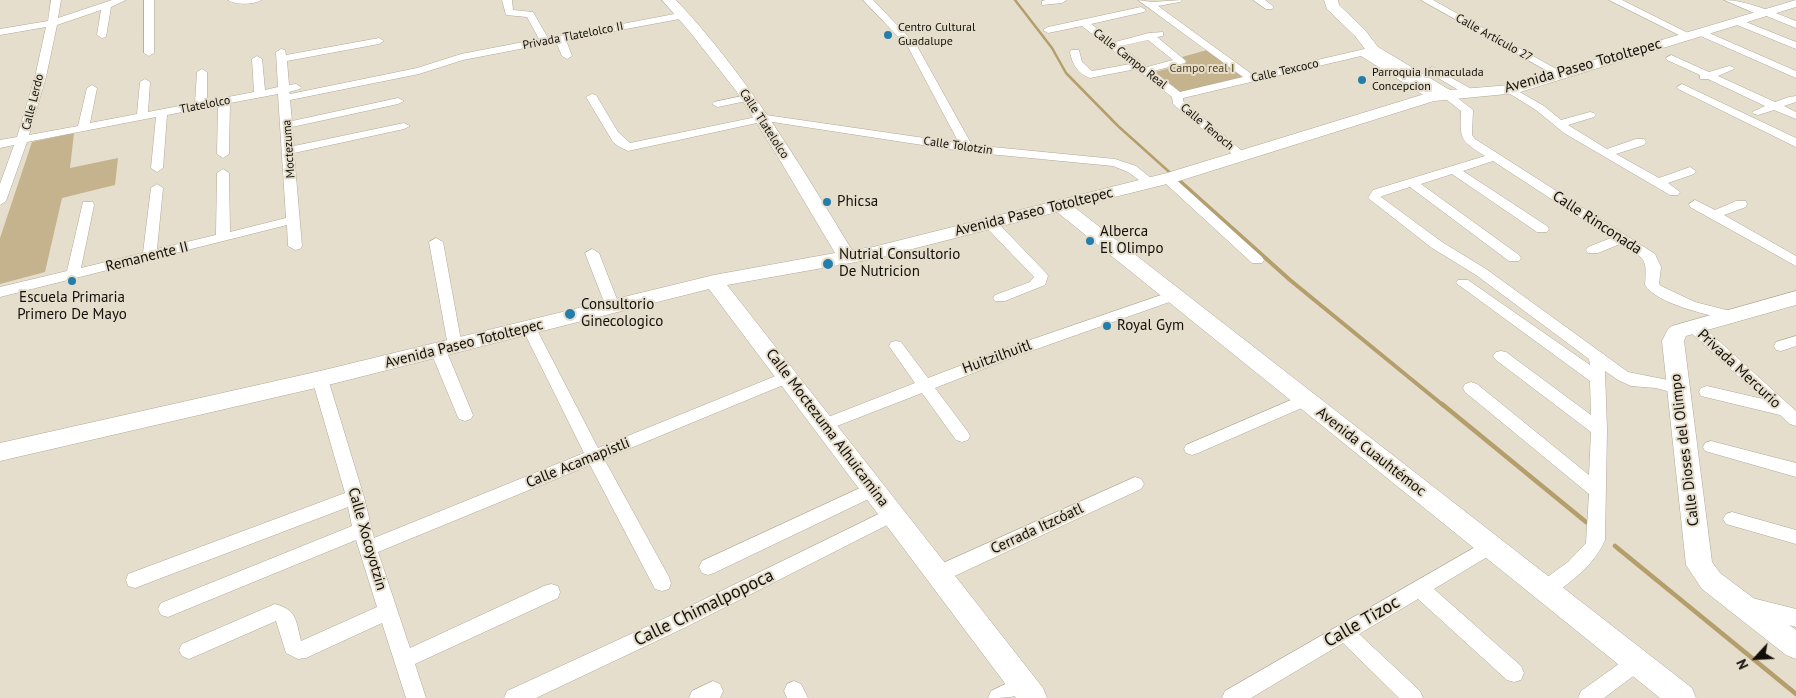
<!DOCTYPE html>
<html>
<head>
<meta charset="utf-8">
<style>
	body { margin:0 }
	#map { position:relative; width:1796px; height:698px; overflow:hidden; background:#e6decc; font-family:"PT Sans",sans-serif }
	canvas { display:block }
	.north { position:absolute; left:1731px; top:633px; width:50px; height:50px; -webkit-text-stroke:4px #e6decc; paint-order:stroke; rotate:245deg; font-size:14px; font-weight:700; line-height:20px; text-align:center; color:#120f09 }
	.north::after { content:''; display:block; margin:auto; width:18px; height:22px; background:#120f09; clip-path:polygon(50% 0,100% 100%,50% 72%,0 100%) }
</style>
</head>
<body>
<div id="map">
<canvas width="1796" height="698"></canvas>
<div class="north">N</div>
</div>
<script>
const ctx = document.querySelector('canvas').getContext('2d');
ctx.lineJoin = 'round';
function paint(path, color) { ctx.fillStyle = color; ctx.fill(path, 'evenodd'); }
function strokePath(path, color, width, dash) { ctx.strokeStyle = color; ctx.lineWidth = width; ctx.lineCap = dash ? 'butt' : 'round'; ctx.setLineDash(dash || []); ctx.stroke(path); }
function label(font, color, halo, rows, align = 'center') {
  ctx.font = font + ' "PT Sans",sans-serif'; ctx.lineWidth = 4; ctx.setLineDash([]); ctx.textBaseline = 'middle'; ctx.strokeStyle = halo; ctx.fillStyle = color; for (const [text, x, y, turn = 0] of rows) {
    ctx.save(); ctx.translate(x, y); ctx.rotate((+turn || 0) * Math.PI / 180); ctx.textAlign = isNaN(turn) ? turn : align; if (halo) ctx.strokeText(text, 0, 0); ctx.fillText(text, 0, 0); ctx.restore();
  }
}
paint(new Path2D(`
	M1207,50l36,27 -63,15 -25,-20 30,-8 1,-3 -4,-4z
	M74,133l-4,35 48,-10 -3,27 -53,13 -17,74 -45,12v-46l32,-96z`), '#c4b38d');
strokePath(new Path2D(`
	M1015,0l37,48 14,25 52,53 58,52`), '#b49e6b', 2.5);
strokePath(new Path2D(`
	M1174,176l116,104 154,126`), '#b49e6b', 4);
strokePath(new Path2D(`
	M1442,404l144,118
	M1615,546l181,148`), '#b49e6b', 4.5);
const street = new Path2D(`
	M51,0h10l-3,18 54,-18h14l-15,7 -5,30 -4,1 -5,-3 4,-25 -44,15 -11,52 -17,58 49,-9 9,-38 5,-3 5,3 -7,35 47,-9 3,-32 5,-3 5,3 -2,30 47,-9 2,-31 5,-3 5,3v29l47,-9 -2,-33 5,-3 5,3 3,31 13,-3 -2,-35 5,-3 4,1 1,5 93,-17 5,3 -5,3 -92,17 2,24 7,-1 5,3 -1,2 -11,3 1,2 127,-26 44,-14 78,-15 -12,-22 -21,-2 -4,-15h10l1,10 20,2 15,26 137,-26 5,3 -5,3 -119,22 6,16 -5,3 -5,-3 -6,-14 -93,18 -44,14 -129,26 2,21 106,-23 6,3 -6,3 -106,23 2,19 110,-23 6,3 -6,3 -110,24 8,93 -2,3 -5,1 -7,-4 -1,-21 -287,72v-10l67,-16 16,-69h10l1,3 -13,63 62,-15 8,-65 6,-4 6,4 -6,61 59,-14 1,-62 6,-4 6,4 1,59 56,-14 -8,-124 -48,9 -1,51 -6,4 -6,-4 1,-49 -51,10 -4,53 -6,4 -6,-4 5,-51 -129,25 -21,59 -6,4v-21l14,-39 -14,3v-8l17,-3 18,-60 11,-50 -46,8v-6l48,-8z
	M144,0h10v53l-5,3 -5,-3z
	M228,0h33c-7,5 -26,5 -33,0z
	M863,0h10l44,46 55,99 143,14 21,7 21,17 -2,3h-8l-19,-14 -15,-6 -145,-14 -202,-31 -138,30 -10,-5 -5,-4 -27,-45 6,-3 4,1 22,37 12,11 136,-28 193,28 -51,-96z
	M1046,0h21l-5,3 -20,2v-4z
	M1138,0l14,2 30,-2 -2,2 -22,4 95,69 120,-28 5,3 -7,4 67,42 -6,3 -4,-1 -67,-42 -178,42v3l65,55 -6,4 -4,-1 -65,-55 -1,-7 -36,-28 -46,9c-12,-4 -18,-14 -20,-26l1,-2h8l3,12 10,9 38,-7 -48,-38 -34,7 -5,-3 5,-3 93,-20 5,3 -2,2 -53,12 24,18 34,-9 14,-1v4l-6,1 29,24 -1,2 -32,8 27,21 63,-15zM1148,40l25,20 -26,7 -26,-21z
	M1253,0h12l9,7 -2,2h-6z
	M1421,0h12l134,75 -1,2h-8z
	M1609,0h13l72,36 -5,3 -4,-1z
	M1724,0c22,0 51,13 72,21v7l-32,-13h-5z
	M1736,18l60,24v7l-64,-26 -1,-2z
	M1700,29l96,42v7l-100,-44 -1,-2z
	M1671,55l38,17 20,-6 4,1 1,2 -16,7 57,26 14,-5 7,-1v6l-12,4 12,6v7l-22,-9 -16,5 -4,-1 -2,-2 13,-6 -57,-27h-8v-4l-33,-15 -1,-2z
	M1432,67l43,24 2,2 -2,2h-8l-39,-23 -1,-2z
	M1682,84l114,54v9l-118,-58 -1,-2z
	M1511,87l33,19 17,14 29,-8 4,1 2,2 -2,2 -26,8 39,24 29,-10h8l2,3 -2,3 -28,9 43,24 31,-11 6,4 -2,3 -26,9 12,9 -2,3h-8l-106,-62 -28,-23 -29,-18 -1,-2 1,-2z
	M1446,91l4,1 23,18 -1,25 3,4 180,115 6,13 -2,17 2,2 34,16 43,11 2,3 -2,3 -5,2c-23,-6 -75,-16 -88,-36 3,-29 -2,-27 -25,-41l-22,9h-10l-2,-3 2,-3 23,-9 -118,-77 -30,10 84,55 2,3 -2,3h-10l-85,-58 -31,10 98,71 2,3 -2,3h-10l-99,-74 -28,9 -1,1 61,45 44,27 142,103 50,10 6,2 2,4 -2,4 -6,2 -22,-6 -25,-2 -13,-6 -13,-9 2,59 -2,110c-11,25 -31,39 -52,55l-7,2 -7,-2 -2,-6 2,-6 29,-21 18,-19 3,-49 -124,-102 -2,-4 2,-4 6,-2 6,2 112,91 2,-43 -95,-72 -3,-4 3,-4 5,-1 5,1 85,63 -1,-34 -134,-98 2,-3h10l122,85 -1,-6 -113,-84 -44,-27 -64,-50 5,-8 112,-34c-25,-16 -25,-16 -24,-45l-19,-15 -2,-2 2,-2z
	M747,95l6,3 -2,2 -33,7 -6,-3 2,-2z
	M1168,175l4,1 90,81 2,3 -2,3h-10l-88,-81 -2,-3z
	M1695,200l20,10 21,-9h10l1,3 -1,3 -22,8 72,41v10l-106,-59 -1,-3z
	M990,219l5,1 51,53 2,3 -3,9 -40,16h-10l-2,-3 2,-3 35,-13 4,-5 -49,-51 -2,-3 2,-3z
	M436,238l7,4 19,104 -2,4 -5,1 -5,-1 -2,-4 -19,-104z
	M592,249l7,4 21,54 -2,3h-10l-2,-3 -21,-54z
	M1173,291l5,2 2,3 -2,3 -164,58 -79,31 33,44 2,4 -2,4 -6,2 -6,-2 -34,-47 -98,38 -6,-2 -2,-4 2,-4 97,-38 -26,-37 2,-4 5,-1 5,1 27,36 76,-29z
	M1694,322l5,1 97,88v15l-6,-2 -10,-9 -79,-19 -2,-4 2,-4 6,-2 56,13 -74,-68 -2,-4 2,-4z
	M529,323l5,1 2,4 62,120 185,-75 5,-2 5,2 3,4 -3,4 -189,78 65,118 2,6 -2,6 -7,2 -7,-2 -65,-124 -212,87 32,96 134,-62 7,-2 7,2 2,6 -2,6 -143,66 11,34h-20l-24,-75 -76,35 -8,1 -12,-6 -10,-32 -80,35 -7,3 -7,-3 -3,-6 3,-6 93,-40c22,6 21,17 26,37l76,-34 -21,-67 -188,77 -7,-2 -3,-6 3,-6 191,-77 -4,-19 -213,81 -7,-2 -2,-6 2,-6 217,-81 -33,-114 3,-4 5,-2 5,2 3,4 36,118 10,41 210,-85 -62,-125 2,-4z
	M1796,336v10l-15,5 -5,-1 -2,-4 2,-4z
	M438,345l5,1 3,4 27,65 -2,4 -6,2 -6,-2 -2,-4 -27,-65 3,-4z
	M1305,394l6,2 2,4 -2,4 -113,49 -6,2 -6,-2 -2,-4 2,-4z
	M1711,441l85,22v14l-91,-26 -2,-4 2,-4z
	M1135,477l6,2 3,5 -3,5 -195,91 -7,2 -7,-2 -2,-6 2,-6z
	M873,482l6,2 3,5 -3,5 -165,79 -6,2 -6,-2 -3,-6 3,-6z
	M893,507l6,2 3,5 -3,5 -213,108 -150,71h-32l3,-7 165,-76z
	M1732,512l64,18v14l-70,-20 -3,-5 3,-5z
	M1491,538l6,3 3,5 -3,5 -63,38 87,77 3,7 -3,7 -7,2 -7,-2 -89,-81 -59,35 61,57 3,7h-24l-56,-55 -92,55h-29l3,-7z
	M1752,598l44,11v18l-51,-15 -2,-6 2,-6z
	M1637,653l7,3 3,6 -3,6 -40,30h-26l3,-7 49,-35z
	M1022,676l7,2 3,7c-8,13 -28,13 -44,13l3,-7z
	M713,681l7,3 3,7 -3,7h-31l3,-7z
	M794,681l7,3 7,14h-21l-3,-7 3,-7z`);
const secondary = new Path2D(`
	M662,0h14c71,75 123,163 176,250l21,-3 294,-74 264,-81 -63,-39 -13,-17 -28,-27 -3,-9h14l1,5 26,25 13,17 72,43 60,-5 286,-85v7l-279,86 -83,8 -255,80 -105,26 618,481 4,10h-36l-603,-486 -184,47 -146,26 316,403 4,10h-31l-307,-409 -389,98 -320,74v-18l320,-72 394,-96 121,-22 -57,-96 -41,-65 -47,-60z
	M1796,291v14l-110,31 -2,5 28,221 8,11 76,57v29l-10,-4 -84,-66 -16,-24 -24,-224 6,-12 4,-3z`);
strokePath(street, '#b0a897', 1);
strokePath(secondary, '#b0a897', 1);
paint(street, '#fff');
paint(secondary, '#fff');
for (const [x, y, r, color] of [
	[888,35,5,"#247eac"],
	[1362,80,5,"#247eac"],
	[827,202,5,"#247eac"],
	[1090,241,5,"#247eac"],
	[828,264,6,"#247eac"],
	[72,281,5,"#247eac"],
	[570,314,6,"#247eac"],
	[1107,326,5,"#247eac"]
]) { const dot = new Path2D(); dot.arc(x, y, r, 0, 2 * Math.PI); ctx.fillStyle = color; ctx.fill(dot); strokePath(dot, '#e6decc', 2); }
label('12px', '#120f09', '#e6decc', [
	["Centro Cultural",898,28],
	["Guadalupe",898,42],
	["Parroquia Inmaculada",1372,73],
	["Concepcion",1372,87]
], 'left');
label('12px', '#120f09', '#e6decc', [
	["Privada Tlatelolco II",573,36,-11],
	["Calle Artículo 27",1494,38,29],
	["Calle Campo Real",1130,59,38],
	["Calle Texcoco",1285,71,-13],
	["Calle Lerdo",33,102,-76],
	["Tlatelolco",205,105,-11],
	["Calle Tlatelolco",764,124,57],
	["Calle Tenoch",1207,127,40],
	["Calle Tolotzin",958,146,8],
	["Moctezuma",289,149,-94]
]);
label('12px', '#53431a', '#e6decc', [
	["Campo real I",1202,69]
]);
label('15px', '#120f09', '#e6decc', [
	["Avenida Paseo Totoltepec",1583,66,-16],
	["Avenida Paseo Totoltepec",1034,212,-14],
	["Calle Rinconada",1597,223,33],
	["Remanente II",147,257,-14],
	["Avenida Paseo Totoltepec",464,344,-14],
	["Huitzilhuitl",997,357,-20],
	["Privada Mercurio",1739,369,43],
	["Calle Moctezuma Alhuicamina",827,428,53],
	["Calle Dioses del Olimpo",1685,450,-97],
	["Avenida Cuauhtémoc",1371,452,38],
	["Calle Acamapistli",578,463,-22],
	["Cerrada Itzcóatl",1037,529,-25],
	["Calle Xocoyotzin",367,539,74]
]);
label('15px', '#120f09', '#e6decc', [
	["Phicsa",837,202],
	["Alberca",1100,232],
	["El Olimpo",1100,249],
	["Nutrial Consultorio",839,255],
	["De Nutricion",839,272],
	["Escuela Primaria",72,298,"center"],
	["Primero De Mayo",72,315,"center"],
	["Consultorio",581,305],
	["Ginecologico",581,322],
	["Royal Gym",1117,326]
], 'left');
label('18px', '#120f09', '#e6decc', [
	["Calle Chimalpopoca",704,608,-26],
	["Calle Tizoc",1362,622,-30]
]);
</script>
</body>
</html>
